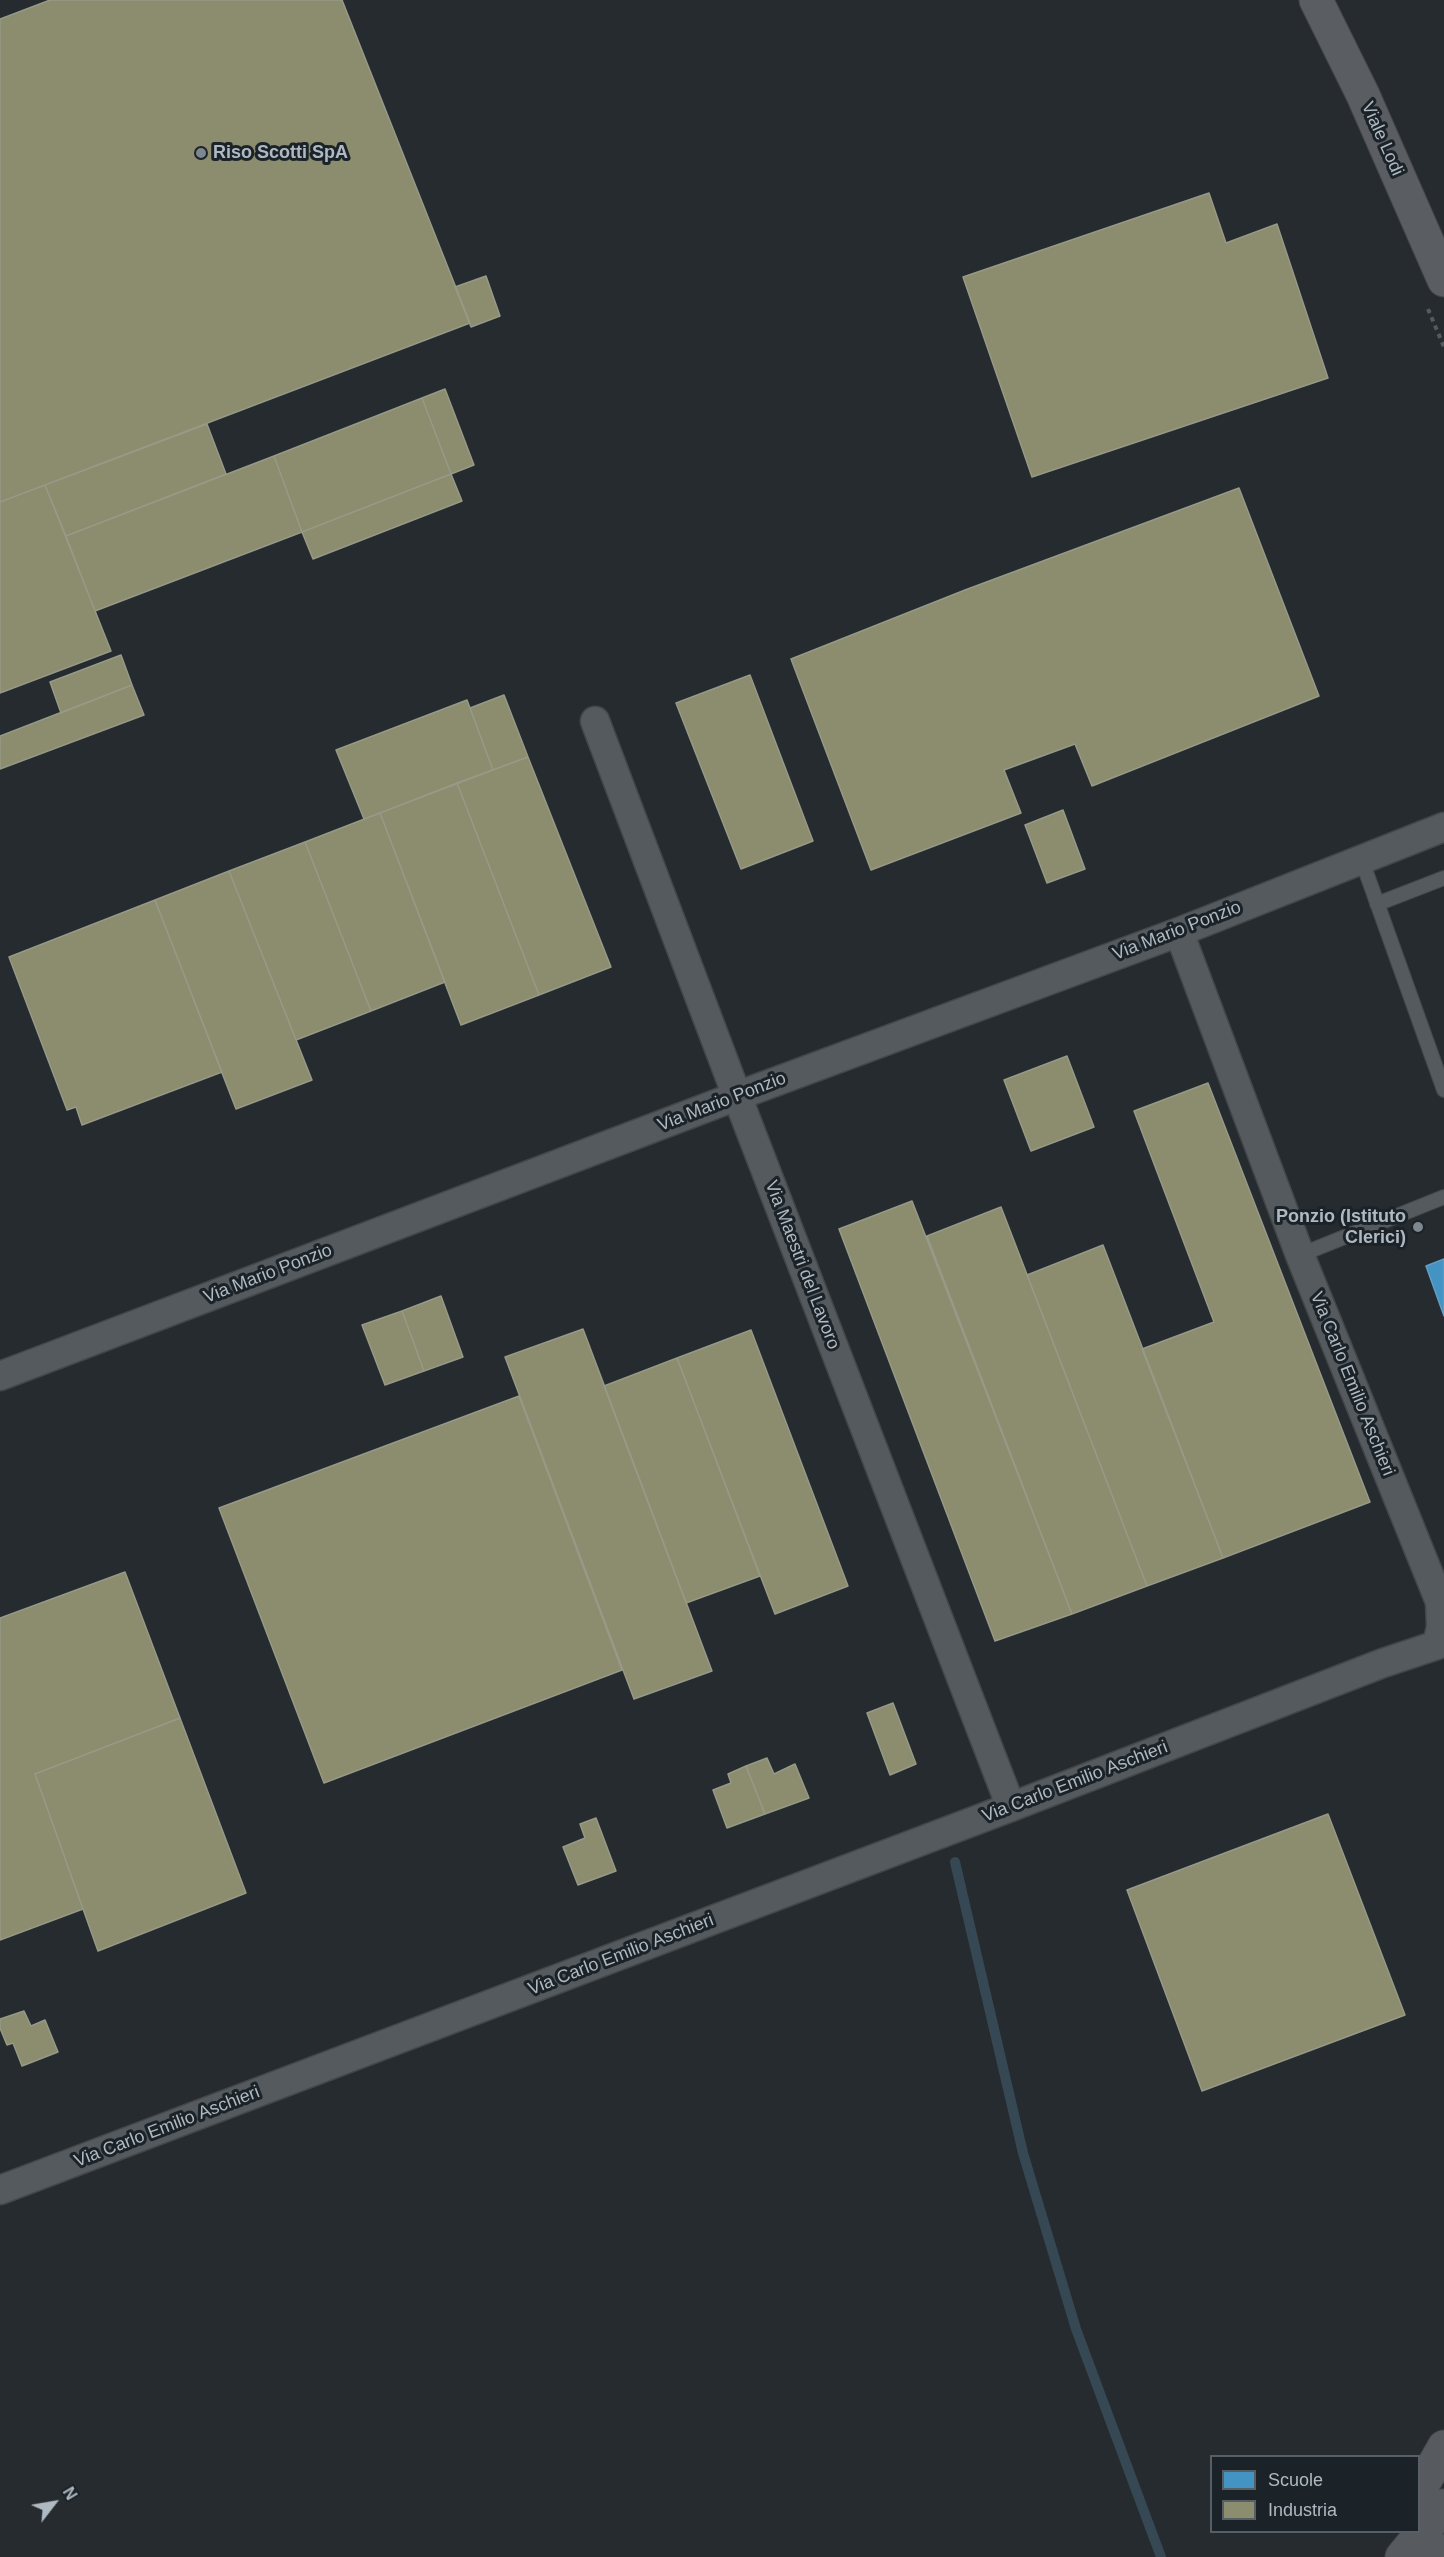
<!DOCTYPE html>
<html>
<head>
<meta charset="utf-8">
<style>
	body { margin:0 }
	#map { position:relative; width:1444px; height:2557px; overflow:hidden; background:#262b2f; font-family:Arial,sans-serif }
	canvas { display:block }
	.legend { position:absolute; left:1210px; top:2455px; width:210px; height:78px; box-sizing:border-box; background:#1b2329; border:2px solid #565f66; margin:0; padding:8px 10px; list-style:none; font-size:18px; color:#afb9c1 }
	.legend li { display:flex; align-items:center; gap:12px; height:30px }
	.legend b { width:30px; border:2px solid #565f66 }
	.north { position:absolute; left:24px; top:2473px; width:60px; height:60px; -webkit-text-stroke:4px #1b2329; paint-order:stroke; rotate:59deg; font-size:16px; font-weight:700; line-height:24px; text-align:center; color:#afb9c1 }
	.north::after { content:''; display:block; margin:auto; width:21px; height:27px; background:#afb9c1; clip-path:polygon(50% 0,100% 100%,50% 72%,0 100%) }
</style>
</head>
<body>
<div id="map">
<canvas width="1444" height="2557"></canvas>
<ul class="legend">
<li><b style="height:16px;background:#4393c3"></b>Scuole</li>
<li><b style="height:16px;background:#8c8c6e"></b>Industria</li>
</ul>
<div class="north">N</div>
</div>
<script>
const ctx = document.querySelector('canvas').getContext('2d');
ctx.lineJoin = 'round';
function paint(path, color) { ctx.fillStyle = color; ctx.fill(path, 'evenodd'); }
function strokePath(path, color, width, dash) { ctx.strokeStyle = color; ctx.lineWidth = width; ctx.lineCap = dash ? 'butt' : 'round'; ctx.setLineDash(dash || []); ctx.stroke(path); }
function label(font, color, halo, rows, align = 'center') {
  ctx.font = font + ' Arial,sans-serif'; ctx.lineWidth = 6; ctx.setLineDash([]); ctx.textBaseline = 'middle'; ctx.strokeStyle = halo; ctx.fillStyle = color; for (const [text, x, y, turn = 0] of rows) {
    ctx.save(); ctx.translate(x, y); ctx.rotate((+turn || 0) * Math.PI / 180); ctx.textAlign = isNaN(turn) ? turn : align; if (halo) ctx.strokeText(text, 0, 0); ctx.fillText(text, 0, 0); ctx.restore();
  }
}
const schools = new Path2D(`
	M1444,1259v57l-18,-50z`);
paint(schools, '#4393c3');
strokePath(schools, '#639ec2', 1.5);
const industry = new Path2D(`
	M50,0h292l128,323 -470,179v-483z
	M1209,193l17,50 51,-19 51,154 -296,99 -69,-200z
	M486,276l14,40 -29,11 -16,-40z
	M445,389l29,76 -23,9 -29,-76z
	M422,398l29,76 -149,58 -28,-76z
	M207,424l19,50 -160,62 -21,-51z
	M274,456l28,76 -207,79 -29,-75z
	M451,474l11,27 -149,58 -11,-27z
	M45,485l66,166 -111,42v-191z
	M1239,488l80,208 -227,90 -17,-42 -71,26 17,43 -150,57 -80,-211 174,-69z
	M121,655l11,30 -71,28 -11,-31z
	M750,675l63,166 -72,28 -65,-166z
	M132,685l12,30 -144,54v-33z
	M504,695l24,62 -35,13 -23,-62z
	M467,700l26,70 -129,49 -28,-69z
	M528,757l83,210 -72,28 -82,-212z
	M457,783l82,212 -78,30 -81,-212z
	M1063,810l22,59 -38,14 -22,-58z
	M380,813l65,169 -74,29 -66,-169z
	M305,842l66,169 -75,29 -67,-169z
	M229,871l83,209 -76,29 -81,-209z
	M155,900l67,172 -140,53 -6,-18 -9,3 -58,-153z
	M1067,1056l27,71 -63,24 -27,-71z
	M1208,1083l162,419 -147,56 -81,-209 72,-27 -80,-211z
	M912,1201l160,413 -77,27 -156,-412z
	M1001,1207l146,379 -75,28 -145,-378z
	M1103,1245l120,313 -76,28 -120,-311z
	M441,1296l22,61 -39,14 -22,-60z
	M402,1311l22,60 -39,14 -23,-60z
	M583,1329l129,342 -78,28 -129,-342z
	M751,1330l97,256 -73,28 -98,-256z
	M677,1358l83,218 -74,27 -82,-217z
	M519,1396l103,274 -298,113 -105,-275z
	M125,1572l55,146 -145,56 48,135 -83,31v-322z
	M893,1703l23,61 -26,11 -23,-62z
	M180,1718l66,175 -148,58 -63,-177z
	M767,1758l7,16 21,-10 14,34 -44,16 -19,-48z
	M746,1766l19,48 -38,14 -14,-38 18,-7 -3,-9z
	M1328,1814l77,201 -203,76 -75,-201z
	M596,1818l20,53 -38,14 -15,-38 22,-9 -5,-14z
	M24,2011l7,15 14,-6 13,32 -36,14 -9,-23 -6,2 -7,-17v-9z`);
paint(industry, '#8c8c6e');
strokePath(industry, '#969a87', 1.5);
strokePath(new Path2D(`
	M955,1862l68,291 53,176 85,228`), '#354854', 10);
const lane = new Path2D(`
	M1361,858l83,232
	M1377,904l67,-26
	M1300,1255l144,-58`);
const street = new Path2D(`
	M595,721l142,375 274,711
	M0,1376l737,-280 442,-164 265,-105
	M0,2190l1011,-383 372,-144 54,-18 4,-18 -1,-25 -140,-347 -121,-323`);
const secondary = new Path2D(`
	M1316,0l47,95 81,185`);
const primary = new Path2D(`
	M1418,2493l26,-46
	M1402,2557l42,-51
	M1437,2557l7,-6`);
strokePath(lane, '#43474a', 16);
strokePath(street, '#43474a', 31);
strokePath(secondary, '#43474a', 35);
strokePath(primary, '#43484c', 35);
strokePath(new Path2D(`
	M1428,309l16,38`), '#555a5c', 4, [4.5, 4.5]);
strokePath(lane, '#555a5e', 14);
strokePath(street, '#555a5e', 28);
strokePath(secondary, '#5a5e62', 33);
strokePath(primary, '#575b60', 33);
for (const [x, y, r, color] of [
	[201,153,6,"#7f878e"],
	[1418,1227,6,"#7f878e"]
]) { const dot = new Path2D(); dot.arc(x, y, r, 0, 2 * Math.PI); ctx.fillStyle = color; ctx.fill(dot); strokePath(dot, '#1b2329', 2); }
label('18px', '#afb9c1', '#1b2329', [
	["Viale Lodi",1382,139,66],
	["Via Mario Ponzio",1177,931,-21],
	["Via Mario Ponzio",722,1102,-21],
	["Via Maestri del Lavoro",802,1265,69],
	["Via Mario Ponzio",268,1274,-21],
	["Via Carlo Emilio Aschieri",1352,1384,68],
	["Via Carlo Emilio Aschieri",1075,1782,-21],
	["Via Carlo Emilio Aschieri",621,1955,-21],
	["Via Carlo Emilio Aschieri",167,2127,-21]
]);
label('bold 18px', '#afb9c1', '#1b2329', [
	["Riso Scotti SpA",213,153],
	["Ponzio (Istituto",1406,1217,"right"],
	["Clerici)",1406,1238,"right"]
], 'left');
</script>
</body>
</html>
